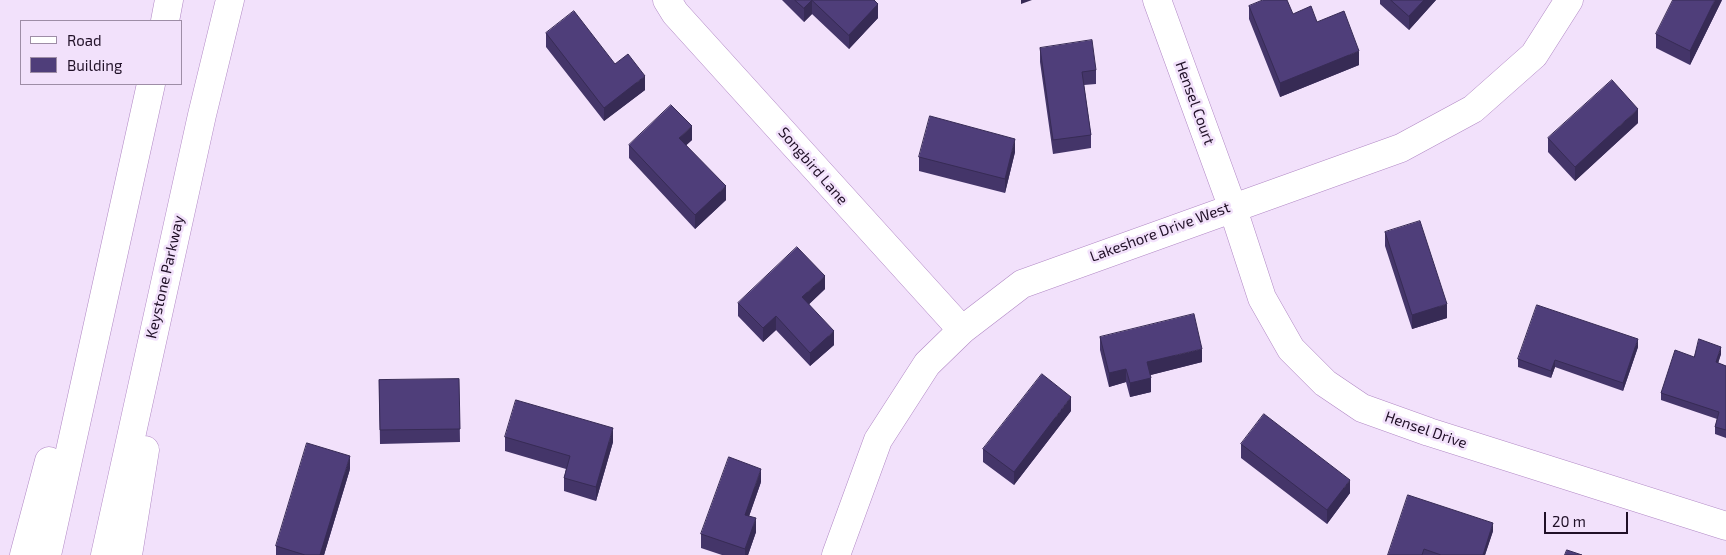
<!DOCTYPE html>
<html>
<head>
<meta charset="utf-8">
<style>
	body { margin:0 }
	#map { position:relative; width:1726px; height:555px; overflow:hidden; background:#f2e1fb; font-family:"Exo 2",sans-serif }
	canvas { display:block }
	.legend { position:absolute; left:20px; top:20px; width:162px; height:65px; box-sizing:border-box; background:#f2e1fb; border:1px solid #9e8da6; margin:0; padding:6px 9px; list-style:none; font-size:15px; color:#201027 }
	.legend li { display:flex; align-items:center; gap:10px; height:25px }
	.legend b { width:25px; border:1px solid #9e8da6 }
	.scale { position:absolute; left:1544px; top:512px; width:84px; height:22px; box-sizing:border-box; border:2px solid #201027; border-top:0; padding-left:6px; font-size:15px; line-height:18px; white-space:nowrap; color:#201027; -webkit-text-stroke:4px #f2e1fb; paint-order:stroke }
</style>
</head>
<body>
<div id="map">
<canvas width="1726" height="555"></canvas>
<ul class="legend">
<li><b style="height:6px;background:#fff"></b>Road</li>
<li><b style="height:14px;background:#4f3e7a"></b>Building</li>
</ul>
<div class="scale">20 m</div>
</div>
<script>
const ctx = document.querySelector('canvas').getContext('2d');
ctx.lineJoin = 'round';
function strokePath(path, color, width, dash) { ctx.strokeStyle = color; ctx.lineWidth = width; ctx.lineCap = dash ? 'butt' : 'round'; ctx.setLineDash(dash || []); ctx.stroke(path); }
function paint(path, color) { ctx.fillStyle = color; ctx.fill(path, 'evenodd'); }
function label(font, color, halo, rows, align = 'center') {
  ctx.font = font + ' "Exo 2",sans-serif'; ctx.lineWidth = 5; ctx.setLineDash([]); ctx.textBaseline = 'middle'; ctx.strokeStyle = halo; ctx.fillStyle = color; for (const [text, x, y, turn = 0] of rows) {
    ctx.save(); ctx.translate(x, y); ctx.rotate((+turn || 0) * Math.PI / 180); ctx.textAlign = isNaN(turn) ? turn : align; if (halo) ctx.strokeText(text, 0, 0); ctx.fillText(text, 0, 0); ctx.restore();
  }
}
const minor = new Path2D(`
	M667,0l8,13 287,317
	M1157,0l75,206 30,92 29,51 34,34 37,25 67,24 297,94
	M836,555l42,-115 49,-76 35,-34 60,-46 379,-136 72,-39 61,-54 35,-55`);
const motorway = new Path2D(`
	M165,21l4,-21
	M24,555l25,-94
	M47,555l104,-471
	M105,555l97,-440 28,-115
	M128,555l17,-105`);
strokePath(minor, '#b188c5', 29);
strokePath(motorway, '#b188c5', 29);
strokePath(minor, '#fff', 28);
strokePath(motorway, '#fff', 28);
paint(new Path2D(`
	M782,0h92l4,18 -29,31 -37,-35 -8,8z
	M1380,0h56l-27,30 -29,-26z
	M1722,0l-32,65 -34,-17v-14z
	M1249,6l44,8 24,8 42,43 -79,32 -31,-78z
	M546,33l69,31 30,26 -41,31 -58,-74z
	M1040,48l56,22v14l-12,1 7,50v13l-38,6 -13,-92z
	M1638,123l-63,58 -27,-29v-14z
	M692,140l-6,5 40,55 -31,29 -66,-71v-13z
	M1015,152l-10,41 -86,-22v-14z
	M1385,232l62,86 -35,11 -27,-83z
	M825,289l-16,15 25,41 -24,21 -34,-36 -13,12 -25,-26v-13z
	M1100,337l102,25 -52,13 1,17 -21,5 -4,-15 -17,5 -9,-37z
	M1638,347l-15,44 -68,-24 -4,11 -33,-11v-8z
	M1721,354l-3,9 8,3v72l-11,-4v-7l2,-8 -56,-19v-7l33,-36z
	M459,379l1,63 -80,2 -1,-64z
	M1071,411l-57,74 -31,-23v-13z
	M505,437l108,5 -17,59 -32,-10v-13l2,-9 -61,-18z
	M1241,444l109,49 -23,31 -86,-66z
	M350,469l-26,86h-48v-9z
	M761,482l-12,34 7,16 -8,23h-26l-21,-7v-14z
	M1493,531l-8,24h-97z`), '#443569');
paint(new Path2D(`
	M812,0v14l-8,8v-14z
	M1021,0h11l-11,4z
	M1424,0h12l-27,30v-14z
	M1715,0h7l-32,65v-14z
	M878,4v14l-29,31v-14z
	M1359,51v14l-79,32v-14z
	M645,76v14l-41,31v-13z
	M1638,109v14l-63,58v-14z
	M692,126v14l-13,12v-14z
	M1015,139v13l-10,41v-14z
	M726,186v14l-31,29v-14z
	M825,276v13l-23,22v-14z
	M1447,304v14l-35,11v-14z
	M776,316v14l-13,12v-14z
	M834,331v14l-24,21v-13z
	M1638,339v8l-15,44v-8z
	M1721,347v7l-5,16v-8z
	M1202,349v13l-55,14v-14z
	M1555,360v7l-4,11v-7z
	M1126,369v13l-17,5v-14z
	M1151,378v14l-21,5v-14z
	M1071,397v14l-57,74v-13z
	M613,428v14l-17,59v-14z
	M350,456v13l-26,86h-4z
	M761,469v13l-16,46v-13z
	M1350,480v13l-23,31v-14z
	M756,518v14l-8,23h-3v-6z
	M1493,523v8l-8,24h-2z`), '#372b55');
const building = new Path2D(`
	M795,0h17l-8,8z
	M812,0h62l4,4 -29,31z
	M1263,0h24l6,14 18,-8 6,16 27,-11 15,40 -79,32 -31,-77z
	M1391,0h33l-15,16z
	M1673,0h42l-25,51 -34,-17z
	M574,11l41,53 13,-10 17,22 -41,32 -58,-75z
	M1092,40l4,30 -14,2 9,63 -38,5 -13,-92z
	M1612,80l26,29 -63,58 -27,-29z
	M671,105l21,21 -13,12 47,48 -31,29 -66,-70z
	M930,116l85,23 -10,40 -86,-22z
	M1420,221l27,83 -35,11 -27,-83z
	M797,247l28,29 -23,21 32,34 -24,22 -34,-37 -13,12 -25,-25z
	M1537,305l101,34 -15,44 -68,-23 -4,11 -33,-12z
	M1194,314l8,35 -55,13 4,16 -21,5 -4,-14 -17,4 -9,-36z
	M1699,339l22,8 -5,15 10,4v64l-11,-3 4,-15 -58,-19 14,-43 19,7z
	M1042,374l29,23 -57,75 -31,-23z
	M459,379l1,50 -80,1 -1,-50z
	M516,400l97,28 -17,59 -32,-9 6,-22 -65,-19z
	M1264,414l86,66 -23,30 -86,-66z
	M307,443l43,13 -30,99h-15l-29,-9z
	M729,457l32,12 -16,46 11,3 -11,31 -44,-15z
	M1408,495l85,28 -10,32h-42l-17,-6 -2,6h-34z
	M1567,550l15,5h-17z`);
paint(building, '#4f3e7a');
strokePath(building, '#372b55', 1);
label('15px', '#201027', '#f2e1fb', [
	["Hensel Court",1195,103,70],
	["Songbird Lane",813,166,49],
	["Lakeshore Drive West",1160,232,-20],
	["Keystone Parkway",165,277,-77],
	["Hensel Drive",1426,430,19]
]);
</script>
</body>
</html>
